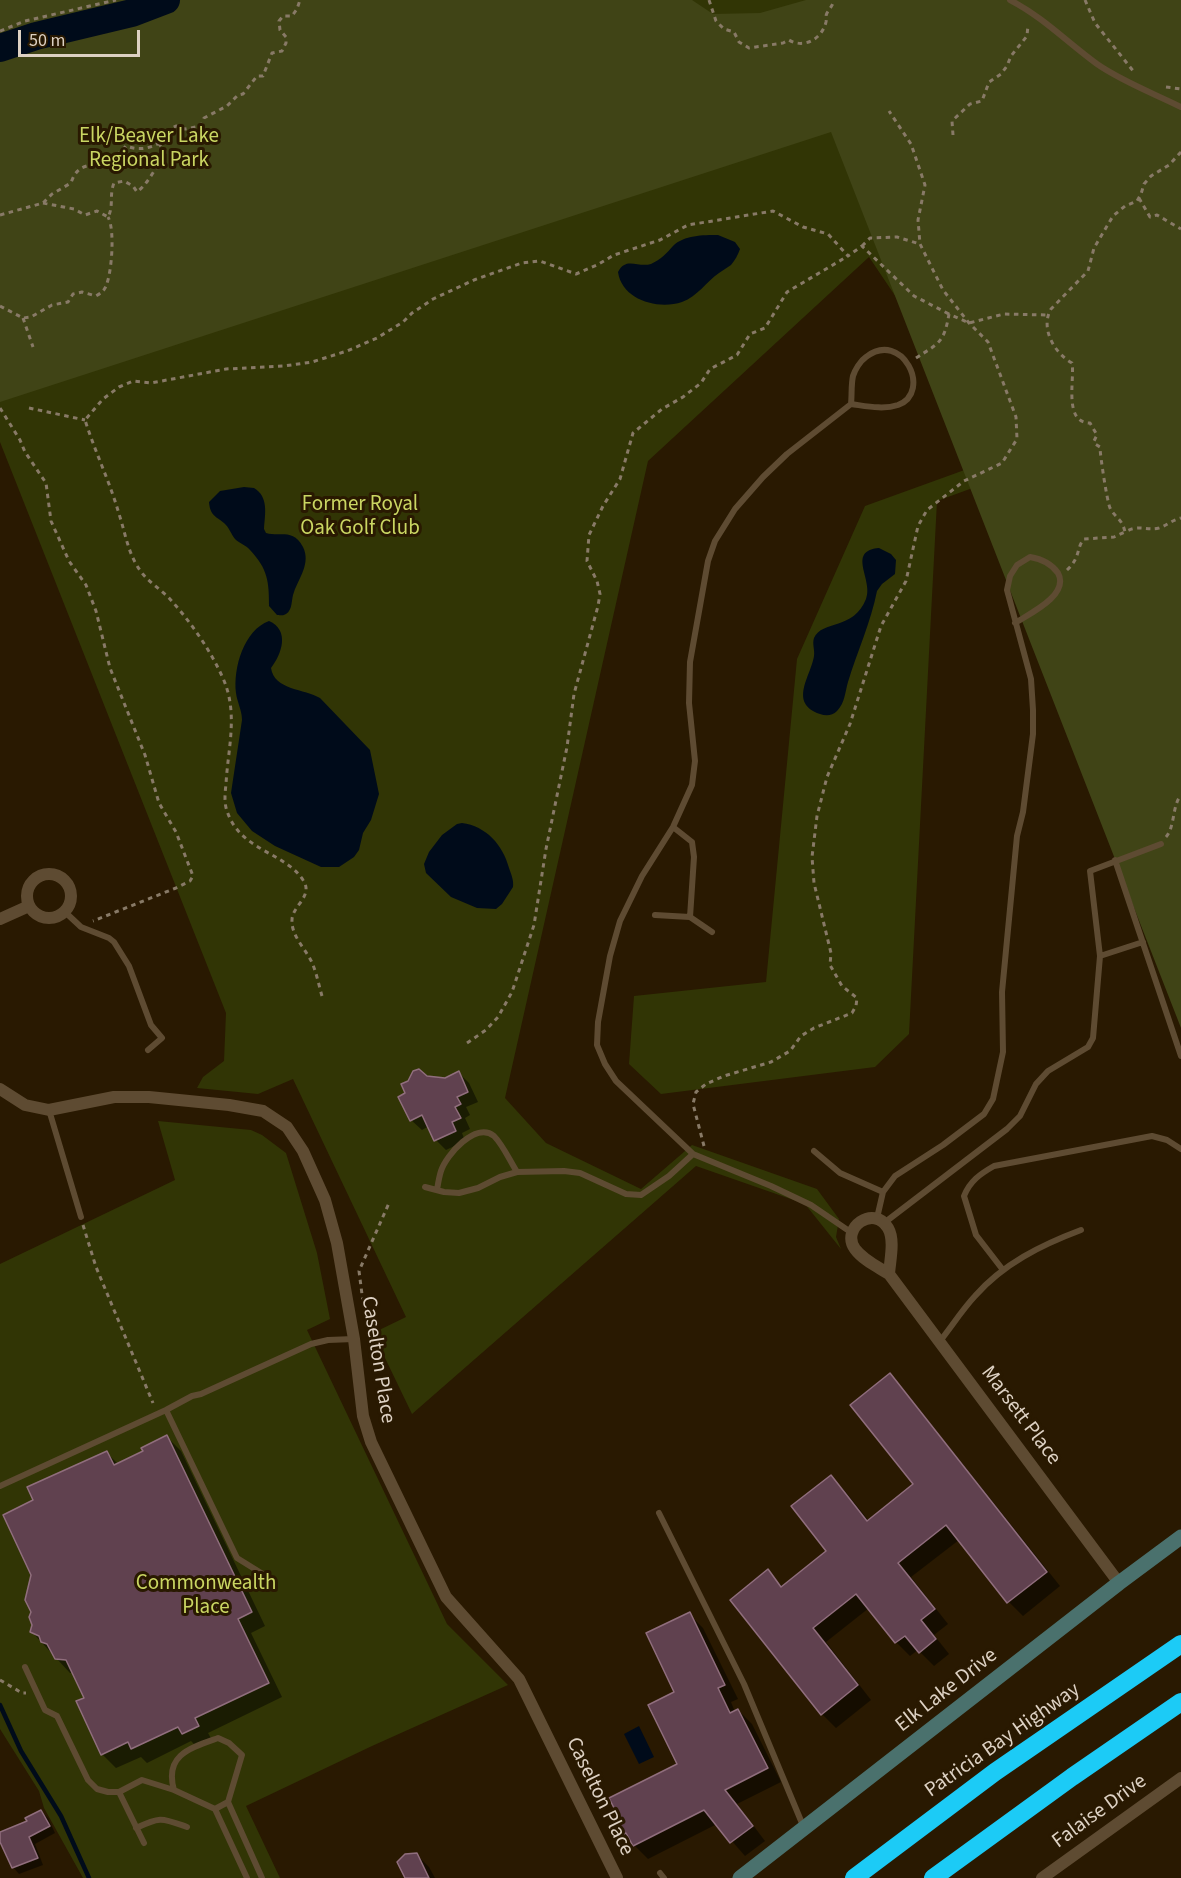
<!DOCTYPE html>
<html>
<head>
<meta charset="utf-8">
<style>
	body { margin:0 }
	#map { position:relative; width:1181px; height:1878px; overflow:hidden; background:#291901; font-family:"Source Sans 3",sans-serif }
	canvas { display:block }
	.scale { position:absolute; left:18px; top:30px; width:122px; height:27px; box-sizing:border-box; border:3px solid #ddd1c3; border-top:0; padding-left:8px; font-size:18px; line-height:21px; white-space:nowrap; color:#ddd1c3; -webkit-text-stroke:4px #291901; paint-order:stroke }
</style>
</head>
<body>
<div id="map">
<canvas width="1181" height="1878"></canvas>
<div class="scale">50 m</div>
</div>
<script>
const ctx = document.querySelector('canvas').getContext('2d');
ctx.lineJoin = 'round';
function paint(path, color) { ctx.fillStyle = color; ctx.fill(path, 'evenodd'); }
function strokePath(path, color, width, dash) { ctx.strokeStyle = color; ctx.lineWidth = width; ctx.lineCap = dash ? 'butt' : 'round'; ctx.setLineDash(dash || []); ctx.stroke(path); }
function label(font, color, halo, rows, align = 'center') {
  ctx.font = font + ' "Source Sans 3",sans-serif'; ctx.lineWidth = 6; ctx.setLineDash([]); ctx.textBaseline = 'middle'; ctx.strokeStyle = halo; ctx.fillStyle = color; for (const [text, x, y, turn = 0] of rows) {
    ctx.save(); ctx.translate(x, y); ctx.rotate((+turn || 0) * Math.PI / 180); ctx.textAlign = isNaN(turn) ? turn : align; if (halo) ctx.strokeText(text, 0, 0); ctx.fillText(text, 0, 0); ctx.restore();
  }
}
paint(new Path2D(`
	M0,0h1181l-140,463 -104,38 -28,533 -34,33 -214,27 -32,-30 5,-68 132,-14 31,-323 68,-153 152,-55 -84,-99 -64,-95 -221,204 -143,637 41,45 95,46 51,-44 125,44 22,30 -3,18 5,12 -36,-45 -109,-38 -284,248 -39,-81 33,-16 -113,-238 -35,15 -61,-6 6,-11 21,-16 2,-48 -226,-571z
	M158,1121l93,9 11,5 24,18 31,100 13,66 -23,11 140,294 61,61 -136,61 -126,60 34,72h-197l-39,-70 -5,-17 -39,-62v-465l175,-84z`), '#313505');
paint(new Path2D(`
	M0,0h692l21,14 47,-1 46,-13h375v1028l-350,-896 -831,270z`), '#404416');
paint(new Path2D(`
	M718,235l17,7 5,7c-2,6 -5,11 -9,16 -4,3 -8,5 -12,8 -13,9 -21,23 -37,29 -24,8 -60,-2 -64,-30 8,-16 20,-4 33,-8 9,-4 16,-11 22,-18 11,-11 30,-11 45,-11z
	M244,487l10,1c15,9 11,26 10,41l2,4c15,4 27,-5 37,14 8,16 -4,31 -9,45 -3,7 -1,18 -8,22 -3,2 -5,1 -9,1l-8,-9c0,-24 -1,-37 -19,-56 -4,-5 -11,-7 -15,-11 -4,-5 -6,-12 -11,-16 -9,-7 -14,-8 -15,-21l11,-11z
	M879,548l12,6 5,6 -1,14 -13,10 -5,7c-6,31 -20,61 -29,91 -3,10 -3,21 -11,29 -5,5 -11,5 -17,3 -32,-11 -9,-38 -6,-58 1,-6 -2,-12 0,-18 8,-18 40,-8 52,-39 8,-19 -20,-48 13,-51z
	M269,621c21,9 13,33 2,47 3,22 34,21 49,30l50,52 9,44 -8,26 -8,13 -4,17 -5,7 -15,10h-18l-46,-21 -23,-15 -15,-18 -6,-20 11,-73c0,-10 -5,-18 -6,-27 -3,-25 8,-63 33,-72z
	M462,823c24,3 41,22 47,45 2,6 5,12 4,19l-11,17 -6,5 -19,-1 -26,-11 -25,-24 -2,-9 5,-12 13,-17 15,-11z
	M639,1726l15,31 -15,7 -15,-30z`), '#000b1a');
paint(new Path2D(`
	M459,1073l10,10 9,19 -12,5 4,8 -5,3 5,11 -8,4 3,8 -19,9 -10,-10 -7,-14 -7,4 -11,-10 16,-42 19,1z
	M890,1375l13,14 157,197 -37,30 -14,-14 -50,-62 -48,37 37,47 -14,11 15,19 -15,12 -16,-16 -8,6 -14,-14 -27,-34 -43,34 45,58 -35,28 -14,-14 -90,-114 35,-29 16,16 46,-36 2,-74 14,14 24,30 46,-36z
	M167,1437l14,14 84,175 -14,7 31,64 -74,36 4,7 -15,7 -6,-6 -44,22 -6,-6 -25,11 -14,-14 -24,-52 8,-4 -12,-25h-4l-38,-41 4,-131 71,-48 12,12 26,-13z
	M689,1614l14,14 35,71 -7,3 4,10 3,-2 14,14 29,58 -44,22 28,37 -20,15 -28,-32 -69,35 -25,-25 56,-69 -3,-72z
	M41,1811l7,7 7,15 -20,11 8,21 -24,9 -6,-7 -13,-33 29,-12z
	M416,1854l13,13 6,11h-28z`), '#0007');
strokePath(new Path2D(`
	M0,1705l21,46 40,65 28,62`), '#000b1a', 4.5);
strokePath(new Path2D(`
	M0,48l36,-12 96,-23 34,-13`), '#000b1a', 28);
const building = new Path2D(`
	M419,1069l8,7 18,2 14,-7 9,21 -11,5 4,7 -6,3 6,11 -9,4 4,9 -22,10 -12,-26 -12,6 -12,-24 7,-4 -4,-9 7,-3 5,-10z
	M890,1373l157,199 -40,31 -61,-78 -48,38 37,46 -14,11 15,19 -17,14 -14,-17 -10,7 -39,-49 -43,34 45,57 -37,30 -91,-115 38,-31 13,18 45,-36 -35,-45 40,-31 36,46 46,-37 -63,-79z
	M167,1435l85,177 -14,7 31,64 -74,35 4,8 -17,8 -4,-7 -47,22 -3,-7 -27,13 -25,-54 8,-3 -18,-38 -11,-1 -8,-15 -6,-2 -2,-6 -9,-4 2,-7 -3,-8 2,-5 -6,-12 6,-25 -28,-60 30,-15 -6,-13 80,-36 7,14 29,-14 -2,-3z
	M690,1612l35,73 -7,3 12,25 8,-4 30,59 -43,22 28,36 -23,17 -26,-33 -71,36 -7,-13 -4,2 -7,-15 4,-2 -10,-20 68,-34 -29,-59 26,-13 -28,-59z
	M41,1810l9,16 -21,11 9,21 -26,10 -12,-26v-10l27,-11 -2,-3z
	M417,1853l12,25h-24l-8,-16 8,-8z`);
paint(building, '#60414f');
strokePath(building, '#906e7d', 1.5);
strokePath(new Path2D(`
	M709,0l7,21 8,8 10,3 5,10 10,6 34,-5 6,-3c15,9 33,-1 37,-18 1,-5 -1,-5 1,-9 3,-5 6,-8 7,-13
	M1085,0l10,23 39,49
	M0,31l25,-10 91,-21
	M1166,87l15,2
	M953,135l-1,-14 18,-17 12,-3 7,-19 12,-8 6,-8 4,-10 16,-20 1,-11
	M1181,152l-12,13 -18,11 -7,8 -3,10 -4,7 -12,5 -12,10 -19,32 -6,23 -37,38c-11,19 3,44 21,54 3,16 -9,60 18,60l7,12 -3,6 1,3 5,3c0,8 7,54 10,61 5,10 12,10 15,24 14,-8 21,-1 34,-4 7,-2 13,-8 22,-10
	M1139,198l11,19 7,-2 24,14
	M43,203l31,6 11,6 12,-4 11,6c6,-11 1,-22 6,-34l10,-2 9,5 4,6c12,-9 17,-24 28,-35v-6l-6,-7
	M0,215l43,-12 9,-9 19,-11c7,-23 23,-15 40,-24 5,-3 11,-8 15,-13 16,6 28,1 42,-8l2,-9 6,-3 9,3 16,-3 3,-8 23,-12 11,-11 5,-1 14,-18h6l9,-23 10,-2 4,-8v-6l-6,-7 -1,-9 4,-5h9l5,-7 3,-9
	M862,246l8,-8 27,-1 23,7
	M0,306l23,12 8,-1 21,-12 16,-3 5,-8 9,-2 14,4c5,-3 8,-5 10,-10 6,-14 9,-57 2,-69
	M23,318l10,29
	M916,358c23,-15 28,-15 33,-44l20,9 35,-9 43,1
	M0,408l20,32 5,12 21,31 5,38 18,40 17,24 10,26 14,57 35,87 14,48 17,29 17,44 -3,5 -14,7 -83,33
	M29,408l56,12
	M1067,570c14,-13 9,-22 17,-31l30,-2 11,-5
	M1166,837c9,-10 6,-31 15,-42
	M322,996c-3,-10 -5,-21 -9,-31 -5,-14 -22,-28 -21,-45 0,-14 22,-24 11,-40 -18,-28 -63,-29 -76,-69 -3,-8 -2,-18 -1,-27 2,-37 13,-72 -4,-108 -13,-28 -32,-55 -53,-78 -9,-9 -20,-16 -27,-25 -14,-18 -16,-38 -23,-59 -9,-32 -24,-62 -34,-94l18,-21 16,-12 14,-6 18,2 75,-14 58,-3 28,-4 35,-11 30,-13 26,-16 9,-9 21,-14 41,-19 48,-17 18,-2 36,13 21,-9 17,-10 46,-15 28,-15 85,-14 30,16 25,7 20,22 14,-10 52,50 35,18
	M467,1043l19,-13 12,-13 14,-25 22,-67 12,-76 21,-102 7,-53 24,-88 2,-12 -3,-13 -10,-20 2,-26 14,-29 17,-27 13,-46 29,-24 21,-12 18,-14 9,-14 27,-14 13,-21 15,-6 22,-36 61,-36
	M704,1146l-11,-42 3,-12 10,-8 18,-8 47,-14 19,-11 11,-15 13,-8 38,-15 4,-7 1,-8 -15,-12 -12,-21 1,-12 -17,-70 -2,-26 5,-41 10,-39 23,-53 31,-98 25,-45 12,-55 9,-16 37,-29 38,-18 15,-24 -1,-22 -28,-75 -19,-19 -26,-33 -23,-46 -2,-24 7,-35 -14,-41 -22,-33
	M83,1225l13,42 57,136
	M363,1302l-4,-31 30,-68
	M0,1680l22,13h4`), '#887a67', 3, [4.5, 4.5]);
strokePath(new Path2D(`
	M1010,0c33,17 58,43 87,64 26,18 56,29 84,43
	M851,404c1,-9 0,-19 2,-28 2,-6 7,-15 13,-19 36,-28 67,35 32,48 -15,5 -32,1 -47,-1l-64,50 -24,23 -28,32 -20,32 -7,20 -18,101 -1,41 6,58 -3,24 -19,42 -31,49 -22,45 -10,35 -12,66 -1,23 8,19 11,17 77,73 78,32 40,19 41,28
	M673,827l19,15 2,15 -4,60 22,15
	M1115,860l66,196
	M65,912l16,15 28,11 5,4 15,24 22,59 11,13 -14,12
	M655,915l35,2
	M1100,956l43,-14
	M49,1110l32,107
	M814,1151l26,22 43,19
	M425,1187l19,5 15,1 19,-5 22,-11 17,-5 47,-1 16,2 46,21 15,1 28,-19 24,-22
	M437,1190c1,-6 2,-13 4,-19 5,-16 35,-50 53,-35 9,9 16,25 23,36
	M877,1218l6,-26 12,-16 48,-31 41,-31 9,-15 10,-47 -1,-60 15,-156 6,-24 10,-78v-24l-2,-31 -24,-89 3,-14 7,-11 13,-8c12,2 21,6 28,16 12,22 -29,41 -43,50
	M884,1223l123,-94 13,-13 16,-32 12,-13 40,-24 5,-9 7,-82 -10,-85 71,-27
	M1003,1270l-27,-35 -12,-39c6,-15 16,-22 30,-30l158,-30 15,4 14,9
	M940,1341c12,-15 22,-31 35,-45 28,-32 66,-51 106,-66
	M166,1410l71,148 29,18
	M0,1486l166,-76 26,-14 9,-2 110,-50 17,-4 26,-1
	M659,1513l85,171 60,144
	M25,1667l20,43 12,6 31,64 9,9 11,3h11l23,-12 32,10 41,19 13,-7 14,-47 -13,-12 -11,-5c-28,10 -54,17 -44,52
	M119,1792l25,51
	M228,1802l34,76
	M215,1809l32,69
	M136,1828c25,-12 26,-10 51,-1
	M660,1873l4,5`), '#5e4b32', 6);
strokePath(new Path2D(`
	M27 896a22 22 0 1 1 44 0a22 22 0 1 1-44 0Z
	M0,919l29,-13
	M0,1089l25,16 24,5 65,-13h35l80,8 34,6 24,16 16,24 22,49 12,43 17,96 9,77 8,26 75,155 73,82 98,199
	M889,1274c1,-14 6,-34 -1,-46 -14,-24 -48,0 -33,21 8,11 23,18 34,25l230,309
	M1042,1878l139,-100`), '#5e4b32', 12);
strokePath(new Path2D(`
	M740,1878l379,-295 62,-46`), '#4a716d', 15);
strokePath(new Path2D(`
	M854,1878l141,-106 186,-128
	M933,1878l139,-101 109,-75`), '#1ccbf6', 18);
label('21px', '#cad662', '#291901', [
	["Elk/Beaver Lake",149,137],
	["Regional Park",149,161],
	["Former Royal",360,505],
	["Oak Golf Club",360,529],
	["Commonwealth",206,1584],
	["Place",206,1608]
]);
label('21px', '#ddd1c3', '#291901', [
	["Caselton Place",377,1360,81],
	["Marsett Place",1020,1416,53],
	["Elk Lake Drive",947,1691,-38],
	["Patricia Bay Highway",1003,1741,-35],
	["Caselton Place",599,1797,64],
	["Falaise Drive",1100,1812,-36]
]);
</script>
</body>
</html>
